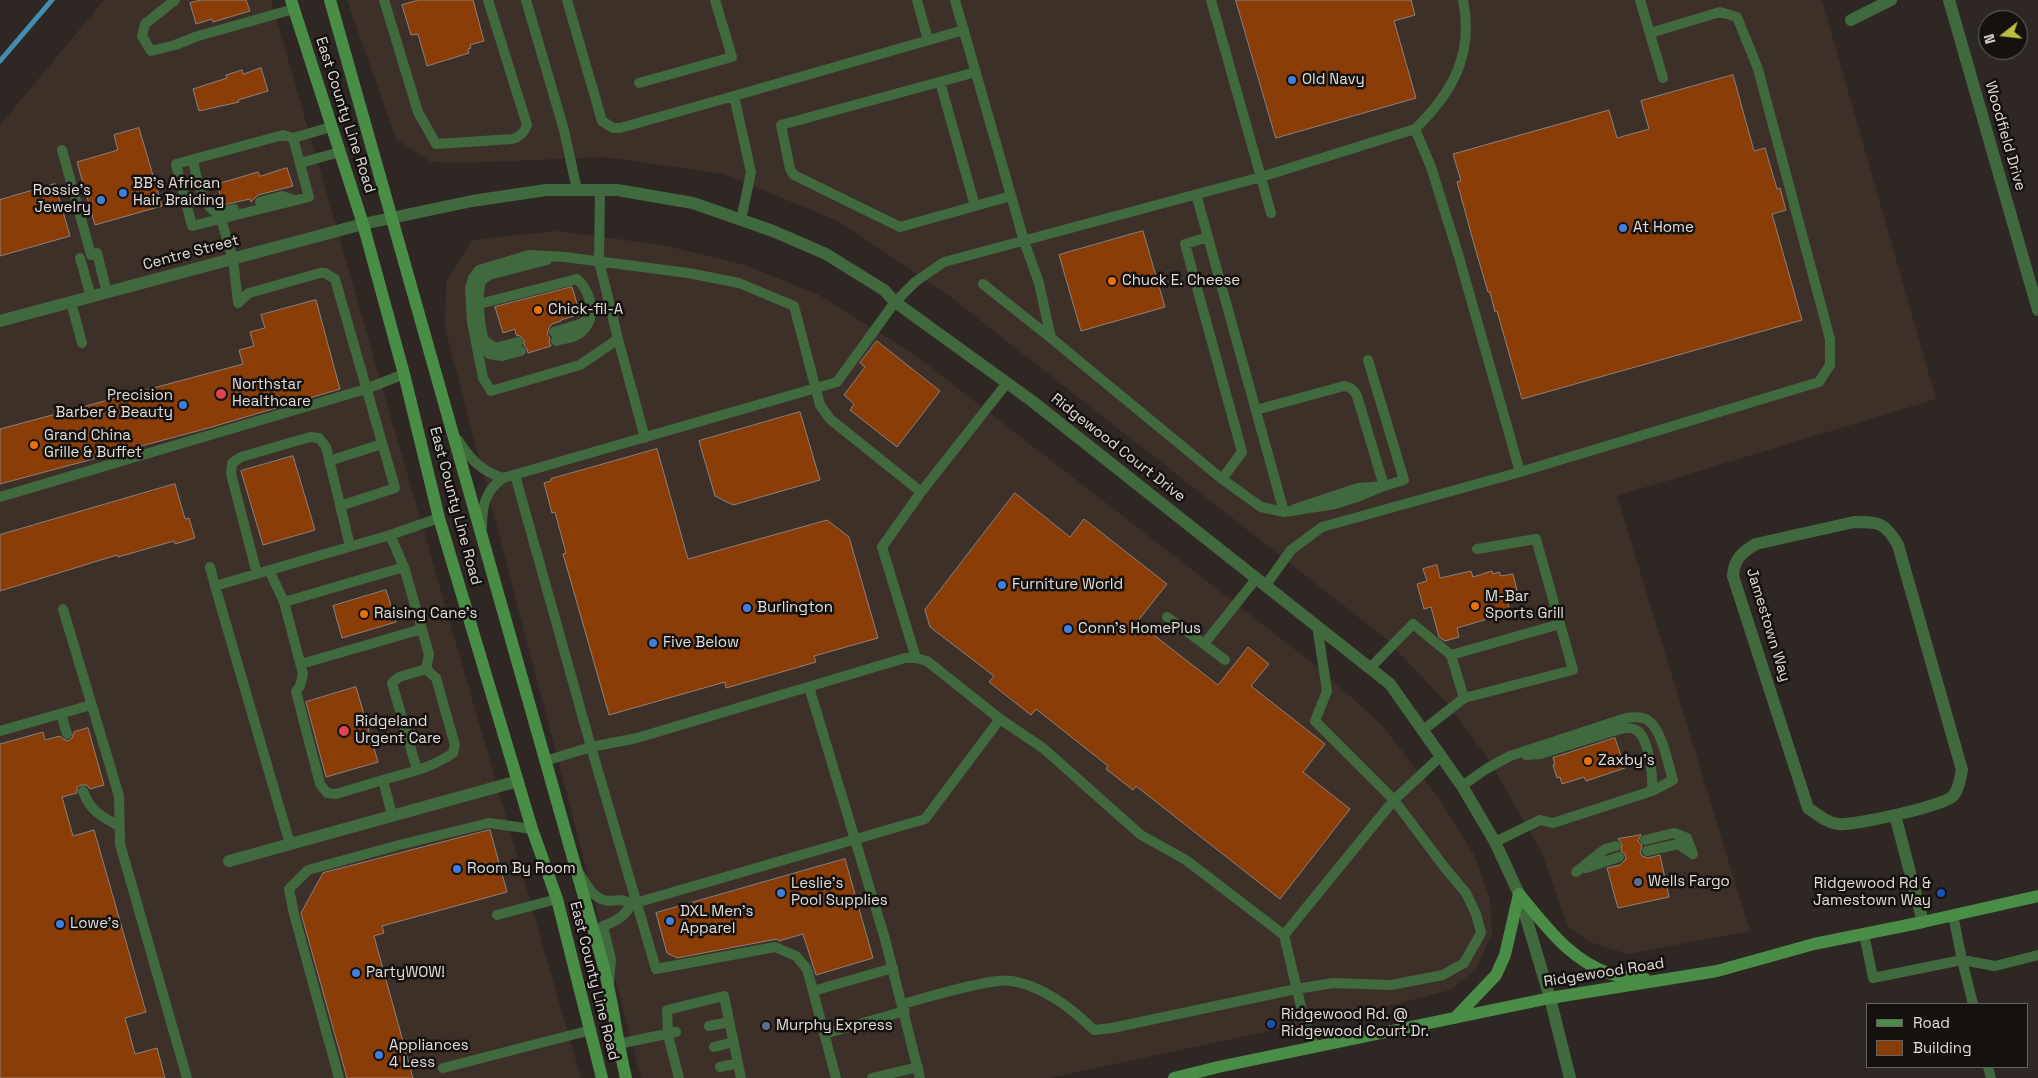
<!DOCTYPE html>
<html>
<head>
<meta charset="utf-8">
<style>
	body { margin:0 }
	#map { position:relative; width:2038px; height:1078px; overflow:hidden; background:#2f2723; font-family:"Space Grotesk",sans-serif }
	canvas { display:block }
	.legend { position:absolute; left:1866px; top:1003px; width:162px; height:65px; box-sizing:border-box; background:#15110f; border:1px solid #676260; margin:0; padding:6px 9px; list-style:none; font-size:15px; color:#e1dcd9 }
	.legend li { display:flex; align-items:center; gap:10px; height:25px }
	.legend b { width:25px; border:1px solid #676260 }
	.north { position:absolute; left:1978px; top:10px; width:50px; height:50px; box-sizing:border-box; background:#15110f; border:1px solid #676260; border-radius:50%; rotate:254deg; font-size:14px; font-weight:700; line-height:20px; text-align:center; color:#e1dcd9 }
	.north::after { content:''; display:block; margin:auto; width:18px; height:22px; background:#bcbf43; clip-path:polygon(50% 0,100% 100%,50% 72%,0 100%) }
</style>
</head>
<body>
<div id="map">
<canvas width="2038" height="1078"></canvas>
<ul class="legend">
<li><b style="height:6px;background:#4a8d47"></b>Road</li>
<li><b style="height:14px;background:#8b3d08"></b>Building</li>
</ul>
<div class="north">N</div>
</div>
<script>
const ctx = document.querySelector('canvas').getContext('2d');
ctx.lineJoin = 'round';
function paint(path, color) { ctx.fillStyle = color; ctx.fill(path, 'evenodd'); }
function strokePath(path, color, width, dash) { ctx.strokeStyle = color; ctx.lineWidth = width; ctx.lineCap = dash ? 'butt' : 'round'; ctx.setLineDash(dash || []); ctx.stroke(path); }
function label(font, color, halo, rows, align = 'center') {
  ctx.font = font + ' "Space Grotesk",sans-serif'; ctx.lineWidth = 5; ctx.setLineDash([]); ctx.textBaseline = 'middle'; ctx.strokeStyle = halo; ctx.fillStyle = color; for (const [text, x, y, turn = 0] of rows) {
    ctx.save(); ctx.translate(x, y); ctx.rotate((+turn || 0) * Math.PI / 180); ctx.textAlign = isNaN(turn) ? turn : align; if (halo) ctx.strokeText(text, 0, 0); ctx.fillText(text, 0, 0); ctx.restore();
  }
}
paint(new Path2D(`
	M104,0h167l310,1078h-581v-953z
	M347,0h1475l114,399 -319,97 133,435 -123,23 -37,-12 -22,-15 -27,-76 -54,-94 -42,-56 -60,-63 -437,-343 -110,-74 -114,-47 -120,-17 -139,6 -34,-1 -35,-23z
	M555,231l108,14 82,20 74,30 96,60 400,310 66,59 59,76 34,55 16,44 2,34 -16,36 -26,21 -54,14 -347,74h-408l-196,-750 1,-46 26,-42z`), '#3d3029');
strokePath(new Path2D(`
	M0,61l52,-61`), '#448eb4', 5);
const building = new Path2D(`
	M202,0h44l4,11 -37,11 -1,-3 -16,5 -6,-21z
	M419,0h54l11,41 -14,4 1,3 -3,1 1,4 -42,13 -9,-32 -7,1 -9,-30z
	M1236,0h175l4,15 -21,6 22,77 -140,40z
	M261,68l7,23 -30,9 1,2 -40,9 -6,-22 34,-11 -1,-3 16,-5 1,4z
	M1733,75l21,76 11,-3 12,41 3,-1 6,22 -14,4 30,106 -280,79 -25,-88 -2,1 -5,-20h-2l-14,-48 -17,-62 4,-1 -8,-27 156,-44 8,28 32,-9 -8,-28z
	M139,128l23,78 -67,19 -18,-63 41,-12 -4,-15z
	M287,168l6,18 -35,9 -7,7 -1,-3 -27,6 -6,-21 41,-12 2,4z
	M55,184l15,52 -70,20v-56z
	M1143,231l22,76 -84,24 -22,-76z
	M572,287l8,27 -19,6v1l-9,3 -3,4 -2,6 3,4 -1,4 2,4 -23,7 -1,-4 -3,-4v-5l-4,-4 -4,-1 -1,-6 -12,4 -8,-26z
	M316,300l24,89 -128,38 -212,57v-55l243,-65 -4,-14 15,-4 -4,-14 15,-4 -4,-13z
	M877,341l63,50 -43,56 -47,-37 4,-6 -10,-9 21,-28 -5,-4z
	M800,412l20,68 -87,25 -18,-9 -16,-55z
	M657,449l31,110 139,-39 22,17 29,101 -64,18 2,6 -90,26 -1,-6 -116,33 -46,-161 3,-1 -11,-41 -3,1 -8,-30 7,-2v-2z
	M293,456l22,74 -52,15 -22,-74z
	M175,484l10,35 4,-1 6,20 -20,6 -1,-3 -56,16 -1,-2 -117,36v-56z
	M1015,493l55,44 14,-18 83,65 -30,38 81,63 30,-38 21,17 -18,22 74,58 -22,28 47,37 -70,90 -144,-113 -3,4 -27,-21 2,-3 -72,-57 -5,6 -42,-33 5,-6 -64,-49 -5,-17z
	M1437,565l3,13 31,-7 2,6 19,-6 1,3 6,-2 2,4 12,-2 5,21 -4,1v4l-6,2 1,6h-2l1,5 -51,15 2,9 -14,4 -6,-4 -8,-30 -7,2 -7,-25 10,-3 -4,-12z
	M386,590l10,32 -54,16 -9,-32z
	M356,687l22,75 -52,15 -20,-75z
	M88,728l16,57 -14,4 -3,-4h-6l-4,2v6l-15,4 11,39 21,-6 52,182 -21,6 10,36 22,-6 8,30h-165v-334l43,-12 2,8 15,-4 3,3 5,2 4,-3 2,-6z
	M1615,738l10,30 -39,13 -2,-4 -22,7 -2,-7 -3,1 -4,-13 2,-1 -2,-6z
	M490,830l17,62 -125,34 2,7 -10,3 39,142h-66l-46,-165 22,-40z
	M1641,835l-3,6 4,5 -2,6 2,4 6,2 12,-3 9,42 -51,11 -11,-40 13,-3 6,-6 -1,-5 -4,-3 1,-7 -4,-5z
	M845,859l28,99 -57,17 -13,-41 -24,7 -2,-2 -100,19 -10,-5 -11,-40z`);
paint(building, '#8b3d08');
strokePath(building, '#8b817c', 1);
strokePath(new Path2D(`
	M175,0l-30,24 -3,12 9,15 24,-6 23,-9 96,-27
	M384,0l34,112 18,32 76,-5c8,-2 12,-6 15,-14l-39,-125
	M526,0l38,130 13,60
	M567,0l35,121 11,7h7l114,-32 17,76 -10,48
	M917,0l11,40
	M955,0l69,241 15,42 12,55
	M1211,0l60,213
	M1463,0c11,54 -10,92 -48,129l16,38 28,90 61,215
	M1640,0l23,78
	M976,72l-195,53 9,44 4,6 106,52 111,-31
	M940,82l35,124
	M639,83l93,-26 -17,-57
	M734,96l230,-66
	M293,138l16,59 -117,29 -16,-62 107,-29 10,3 38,-11
	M62,150l29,105
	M193,160c2,13 9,43 21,51 6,3 14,0 20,-2
	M300,163l40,-11
	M600,190l-1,71 19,78 27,99
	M1196,194l88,318
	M260,202l22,-6 12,4
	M221,219l12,40 5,44
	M1208,237l-23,7 57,208 -20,27
	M97,253l10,40
	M80,258l11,39
	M983,284l68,54 171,141 39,28 23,5 51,-8 25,-8 24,-10 -26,2 -63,21
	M71,302l11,41
	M238,303l11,-10 71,-20h5l10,6 60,209 -55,18
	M479,304l98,-25c16,14 22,46 -2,57 -5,2 -12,3 -19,5
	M554,332l26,-8 10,-6
	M618,339l-38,26 -89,26 -8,-13 -11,-56 -2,-33 3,-11 6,-8 50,-15 36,2 123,16 51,10 55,23 26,99 10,14 91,73
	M484,340l11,8 23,-6
	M521,351l-19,5 -13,-2c-9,-17 -13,-54 -8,-73l8,-6 58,-15
	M1256,410l88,-24c7,1 10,4 13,10l27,90 20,-6 -36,-120
	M458,440c12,19 23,31 45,38
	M329,461l53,-17
	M515,475l76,272 65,222 119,-22 21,9 11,13 6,22
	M0,497l366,-108 38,-15
	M482,527c0,-21 3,-36 21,-49l334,-96 58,-80 20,-20 29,-20 317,-85 154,-48
	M390,535l14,32 25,87 -3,15
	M1477,549l59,-10 24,85
	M210,567l5,19
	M269,570l15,32 19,72 -3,12 -4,5 24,93 7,9 9,1 47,-14
	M257,574l-26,-100 1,-11 9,-6 69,-20 9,1 7,9 24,99
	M1265,586l26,-36 31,-23 198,-55 299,-90 11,-17v-26l-72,-270 -21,-52 -17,-5 -70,21
	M284,602l120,-35
	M63,609l56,187 1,48 67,234
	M1167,617l37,27 52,-65
	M1204,644l21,16
	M916,658l-34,-111 39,-55 86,-109
	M301,664l121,-35
	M1370,668l43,-44 38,31 13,43
	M809,687l76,252 35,139
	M61,714l6,20
	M0,731l91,-26
	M1422,731l42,-33 109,-28 -13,-46 -109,31
	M1526,755l14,-1 80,-25c5,-1 11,-2 16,1 13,7 17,47 16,61
	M545,761l46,-14 46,-9 268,-80h11l11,3 73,58 43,29 98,87 45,25 98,75
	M1462,786l24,-17 24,-13 116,-38c7,-1 17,-2 23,3 13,10 19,43 24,59l-21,11 -99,32 -13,-3 -45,22
	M83,791c7,20 19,26 36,35
	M392,815l-9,-35c24,-7 49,-12 70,-27l2,-8 -19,-67 -10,-9 -27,8 -7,6 25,87
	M1645,840l29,-7 13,5 6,16
	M290,844l-75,-258 175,-51 49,-17
	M1647,851l31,-7 15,10
	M1586,868l33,-11
	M1576,872l29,-23 11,-3
	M579,873c7,10 13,24 25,27 11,3 15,-4 27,4 -5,12 -16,18 -28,22l8,34 -2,22
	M632,904l293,-85 75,-100
	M497,915l60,-16
	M1864,934l9,44 89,-18 -9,-45
	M903,1004c22,-6 90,-27 109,-23 33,6 59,27 82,49l18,-2 184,-39 37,-6 58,2 52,-10 21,-12 17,-30 -5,-19 -10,-21 -21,-25 -51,-68 -79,-79 12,-30 -10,-66
	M1973,1004l-11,-44 33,6 43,-11
	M709,1026l20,-4
	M824,1034l81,-23
	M618,1044l58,-12
	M714,1047l20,-5
	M1315,1047l-12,-32 -19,-80 110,-135 47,-44
	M720,1067l18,-4
	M1988,1067l3,11
	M443,1068l148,-38
	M339,1078l-45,-164 -5,-25 19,-19 91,-25 90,-22 43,6
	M679,1078l-11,-43 -1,-25 57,-14 17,82
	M836,1078l-23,-87 80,-23
	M872,1078l46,-11`), '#41693e', 10);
strokePath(new Path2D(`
	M1949,0l89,310
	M1851,20l40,-20
	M0,321l363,-97 109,-23 74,-11h71l76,13 80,28 53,23 58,36 11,12 137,99 358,283 72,102 33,56 24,52 31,104 20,80
	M1854,522c25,0 31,0 44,23l64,225c-2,9 -3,19 -9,26 -9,10 -101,30 -115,28 -12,-2 -20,-9 -30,-16l-75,-232c1,-17 9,-24 23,-32z
	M1895,815l28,107
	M229,861l289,-80`), '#41693e', 12);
strokePath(new Path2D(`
	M291,0l72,224 41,150 35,144 93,311 25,70 45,179
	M330,0l273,964c10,38 14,76 23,114
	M1519,894c26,31 51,67 92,80 11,3 23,3 34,5
	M1455,1018l41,-43 9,-20 14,-61
	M1174,1078l44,-11 332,-69 167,-27 97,-27 109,-22 115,-26`), '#4a8d47', 12);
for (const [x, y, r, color] of [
	[1292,80,5,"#3f7fe0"],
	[123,193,5,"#3f7fe0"],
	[101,200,5,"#3f7fe0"],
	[1623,228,5,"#3f7fe0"],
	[1112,281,5,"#e8710a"],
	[538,310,5,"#e8710a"],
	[221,394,6,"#e0444e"],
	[183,405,5,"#3f7fe0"],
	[34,445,5,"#e8710a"],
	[1002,585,5,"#3f7fe0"],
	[1475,606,5,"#e8710a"],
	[747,608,5,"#3f7fe0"],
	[364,614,5,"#e8710a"],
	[1068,629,5,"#3f7fe0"],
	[653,643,5,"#3f7fe0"],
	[344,731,6,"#e0444e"],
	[1588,761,5,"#e8710a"],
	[457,869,5,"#3f7fe0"],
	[1638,882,5,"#5c6f8a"],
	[781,893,5,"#3f7fe0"],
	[1941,893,5,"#1a4fb4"],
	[670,921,5,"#3f7fe0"],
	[60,924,5,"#3f7fe0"],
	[356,973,5,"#3f7fe0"],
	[1271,1024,5,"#1a4fb4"],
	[766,1026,5,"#5c6f8a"],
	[379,1055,5,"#3f7fe0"]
]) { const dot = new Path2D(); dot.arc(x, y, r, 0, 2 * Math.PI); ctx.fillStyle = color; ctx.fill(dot); strokePath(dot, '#15110f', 2); }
label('15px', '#e1dcd9', '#15110f', [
	["Old Navy",1302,80],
	["BB’s African",133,184],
	["Hair Braiding",133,201],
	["Rossie’s",91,191,"right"],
	["Jewelry",91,208,"right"],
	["At Home",1633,228],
	["Chuck E. Cheese",1122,281],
	["Chick-fil-A",548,310],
	["Northstar",232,385],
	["Healthcare",232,402],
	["Precision",173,396,"right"],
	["Barber & Beauty",173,413,"right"],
	["Grand China",44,436],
	["Grille & Buffet",44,453],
	["Furniture World",1012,585],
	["M-Bar",1485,597],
	["Sports Grill",1485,614],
	["Burlington",757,608],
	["Raising Cane's",374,614],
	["Conn’s HomePlus",1078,629],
	["Five Below",663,643],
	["Ridgeland",355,722],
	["Urgent Care",355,739],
	["Zaxby's",1598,761],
	["Room By Room",467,869],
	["Wells Fargo",1648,882],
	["Leslie’s",791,884],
	["Pool Supplies",791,901],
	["Ridgewood Rd &",1931,884,"right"],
	["Jamestown Way",1931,901,"right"],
	["DXL Men's",680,912],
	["Apparel",680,929],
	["Lowe's",70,924],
	["PartyWOW!",366,973],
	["Ridgewood Rd. @",1281,1015],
	["Ridgewood Court Dr.",1281,1032],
	["Murphy Express",776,1026],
	["Appliances",389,1046],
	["4 Less",389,1063]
], 'left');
label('15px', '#e1dcd9', '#15110f', [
	["East County Line Road",345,115,72],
	["Woodfield Drive",2005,136,74],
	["Centre Street",191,253,-15],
	["Ridgewood Court Drive",1118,448,38],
	["East County Line Road",455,506,75],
	["Jamestown Way",1768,625,73],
	["Ridgewood Road",1604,973,-9],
	["East County Line Road",594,981,76]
]);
</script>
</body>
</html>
